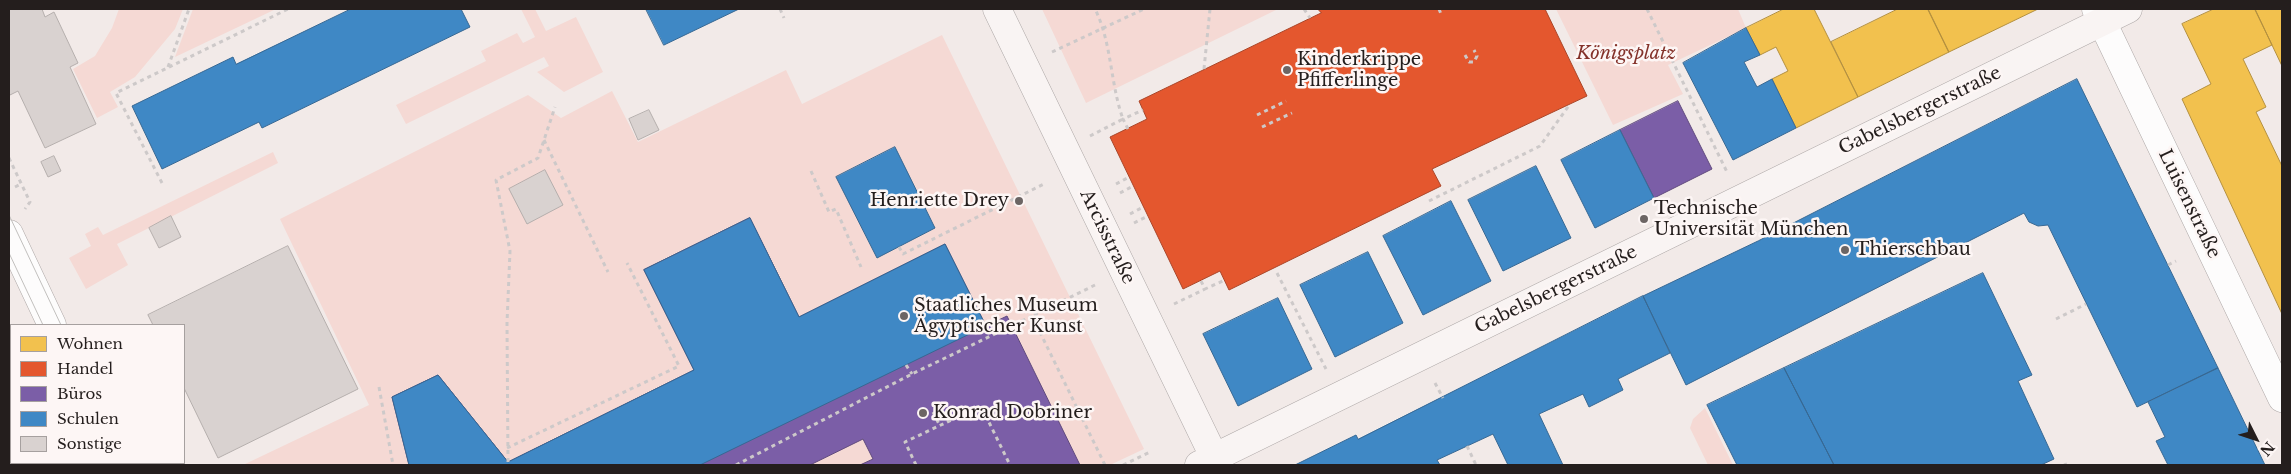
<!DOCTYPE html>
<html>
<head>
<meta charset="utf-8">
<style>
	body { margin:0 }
	#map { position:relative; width:2291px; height:474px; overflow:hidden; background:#f2eae8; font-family:"Libre Baskerville",serif }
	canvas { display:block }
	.frame { position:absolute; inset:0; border:10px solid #241e1d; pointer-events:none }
	.legend { position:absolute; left:10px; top:324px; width:175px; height:140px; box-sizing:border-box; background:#fdf6f5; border:1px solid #a6a09f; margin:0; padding:6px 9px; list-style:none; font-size:15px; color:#241e1d }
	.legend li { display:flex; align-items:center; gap:10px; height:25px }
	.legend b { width:25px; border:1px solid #a6a09f }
	.north { position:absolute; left:2231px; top:414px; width:50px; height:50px; -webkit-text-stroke:4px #fdf6f5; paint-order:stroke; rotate:131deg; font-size:14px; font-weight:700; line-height:20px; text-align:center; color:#241e1d }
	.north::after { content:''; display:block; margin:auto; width:18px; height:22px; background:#241e1d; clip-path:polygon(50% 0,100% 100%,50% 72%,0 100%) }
</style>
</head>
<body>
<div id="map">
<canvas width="2291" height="474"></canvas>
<div class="frame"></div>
<ul class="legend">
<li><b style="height:14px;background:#f2c14e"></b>Wohnen</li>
<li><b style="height:14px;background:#e4572e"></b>Handel</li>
<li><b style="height:14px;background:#7b5ea7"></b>Büros</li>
<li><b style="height:14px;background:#3f88c5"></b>Schulen</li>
<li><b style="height:14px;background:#d9d2d0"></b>Sonstige</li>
</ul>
<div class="north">N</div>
</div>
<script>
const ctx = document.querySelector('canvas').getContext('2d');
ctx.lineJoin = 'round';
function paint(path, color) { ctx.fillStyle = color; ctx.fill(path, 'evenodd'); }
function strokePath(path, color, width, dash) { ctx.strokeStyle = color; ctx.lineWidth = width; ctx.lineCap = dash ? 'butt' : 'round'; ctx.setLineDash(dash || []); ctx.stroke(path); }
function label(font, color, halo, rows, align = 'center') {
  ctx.font = font + ' "Libre Baskerville",serif'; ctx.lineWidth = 5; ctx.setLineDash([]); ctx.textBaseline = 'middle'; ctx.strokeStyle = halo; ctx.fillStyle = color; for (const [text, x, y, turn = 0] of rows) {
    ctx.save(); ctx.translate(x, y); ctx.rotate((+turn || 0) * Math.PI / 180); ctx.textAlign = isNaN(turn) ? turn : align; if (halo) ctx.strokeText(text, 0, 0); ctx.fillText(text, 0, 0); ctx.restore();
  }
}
paint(new Path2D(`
	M119,9h64l-8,20 -40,48 -25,15 8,15 -21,11 -24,-49 22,-13 17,-28z
	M193,9h83l-101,48z
	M521,9h14l11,22 30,-14 27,55 -39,20 -27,-20 12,-6 -5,-9 -138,67 -10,-19 90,-44 -5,-10 36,-18 6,10 12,-6z
	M1042,9h236l-192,94z
	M1556,9h182l8,19 -78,37 15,29 -70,31z
	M942,35l202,414 -34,16h-93l-42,-83 -86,41 20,42h-666l126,-60 -89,-186 248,-124 33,23 51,-27 26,51 148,-72 16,34z
	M273,152l5,11 -161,81 11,21 -42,24 -17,-31 22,-12 -6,-12 13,-7 5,8z
	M1705,408l28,57h-25l-18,-37 3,-9z`), '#f5d9d4');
const homes = new Path2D(`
	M1784,9h30l44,88 -62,31 -24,-49 16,-8 -12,-24 -16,8 -14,-27z
	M1898,9h30l21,43 -91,45 -27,-55z
	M1928,9h110l-89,43z
	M2214,9h41l17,36 -29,14 23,48 -10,5 26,54v148l-100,-215 29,-15 -29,-60z
	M2255,9h27v57l-10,-21z
	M9,331l2,5v47l-2,1z
	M35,463h39l1,2h-45z`);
paint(homes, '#f2c14e');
strokePath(homes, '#b4903f', 1);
const shops = new Path2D(`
	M1318,9h227l42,87 -155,73 9,17 -212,104 -9,-19 -37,18 -73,-152 37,-18 -8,-18 182,-88z`);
paint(shops, '#e4572e');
strokePath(shops, '#aa4629', 1);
const offices = new Path2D(`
	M1678,101l34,68 -58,29 -34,-68z
	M750,218l49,99 146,-73 41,82 21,-10 73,149h-220l13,-6 -10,-20 -53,26h-401l-17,-68 46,-22 70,87 186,-92 -50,-100z`);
paint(offices, '#7b5ea7');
strokePath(offices, '#614b7e', 1);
const schools = new Path2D(`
	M351,9h110l9,18 -208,101 -3,-6 -97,47 -30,-63 101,-49 3,7z
	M646,9h93l-75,36z
	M1746,28l14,27 -16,7 13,25 15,-8 24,49 -63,32 -50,-97z
	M2077,79l141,289 -81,39 -89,-182 -10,1 -9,-4 -5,-9 -338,172 -43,-89 115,-55z
	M1620,130l34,68 -59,30 -34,-68z
	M895,147l40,81 -58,30 -41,-81z
	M1536,166l35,72 -68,33 -35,-71z
	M1451,201l40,80 -68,34 -40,-79z
	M750,218l49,99 146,-73 41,82 -286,139h-291l-17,-68 46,-22 70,87 186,-92 -50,-100z
	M1368,252l35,71 -68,34 -35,-72z
	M1983,273l49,102 -14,6 36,78 -13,6h-207l-50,-97z
	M1643,296l27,57 -52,26 5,11 -34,17 -6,-13 -44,20 24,51h-55l-15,-31 -56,26 3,5h-145l61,-30 2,4z
	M1278,298l34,71 -74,37 -35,-72z
	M1784,368l50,97h-97l-30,-60z
	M2218,368l47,97h-97l-12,-24 9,-4 -17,-35z`);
paint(schools, '#3f88c5');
strokePath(schools, '#376893', 1);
const building = new Path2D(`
	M9,9h33l3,8 9,-5 24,51 -8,4 26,57 -51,24 -27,-57 -8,4 -1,-3z
	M649,110l10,20 -21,10 -9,-21z
	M54,156l7,15 -13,6 -7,-15z
	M545,170l18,35 -36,19 -18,-35z
	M171,216l10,21 -22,11 -10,-20z
	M288,246l70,143 -140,69 -34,-70v-63h-31l-5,-10z`);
paint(building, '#d9d2d0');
strokePath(building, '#b5afad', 1);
const minor = new Path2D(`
	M2096,9l186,389
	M9,234l43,91
	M9,426l2,-2
	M118,463l1,2`);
const secondary = new Path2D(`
	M997,9l221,456
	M1199,465l929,-456`);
strokePath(minor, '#aea8a7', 29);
strokePath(secondary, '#aea8a7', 29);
strokePath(new Path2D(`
	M780,9l4,9
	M1304,9l6,9
	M1439,9l2,5
	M1647,9l80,163
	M1052,52l92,-43
	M1465,55l4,7h5l3,-6 -3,-6
	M168,67l21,-58
	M1204,69l6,-60
	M1257,115l29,-14
	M1262,127l30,-14
	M1128,129l-5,-10 20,-9
	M1090,136l33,-17c-13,-36 -11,-76 -28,-110
	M544,140l64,132
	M9,158l21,44 -5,7
	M811,171l18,41 7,-3 25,58
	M162,183l-46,-90 172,-84
	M1116,184l13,-7
	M15,187l6,-3
	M1120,193l13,-7
	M1429,201l111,-55 30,-42
	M1130,214l13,-7
	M1134,223l14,-7
	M899,247l4,7 143,-71
	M2168,265l8,-4
	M1277,273l49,96
	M1201,281l4,8 20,-9
	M1095,285l-63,31 73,149
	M1174,304l31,-15
	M2056,319l30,-15
	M906,365l6,9
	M1435,383l8,15
	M379,387l14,78
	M933,412l7,14
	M1467,446l9,19
	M507,448l172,-82 -52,-103
	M508,462l-1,-139 3,-72 -14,-71 42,-22 17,-51
	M736,465l176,-91 120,-58
	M916,465l-11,-23 76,-36 29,59
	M1123,465l27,-13
	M2064,465l3,-1`), '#cdc9c9', 3, [4, 4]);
strokePath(minor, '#fdfcfc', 28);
strokePath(secondary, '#f9f4f3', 28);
strokePath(new Path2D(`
	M9,215l52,110
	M9,253l34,72
	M109,463l1,2
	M127,463l2,2`), '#c2c0be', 1);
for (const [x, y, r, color] of [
	[1287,70,5,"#6c6564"],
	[1019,201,5,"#6c6564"],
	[1644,219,5,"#6c6564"],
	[1845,250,5,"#6c6564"],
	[904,316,5,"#6c6564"],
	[923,413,5,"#6c6564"]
]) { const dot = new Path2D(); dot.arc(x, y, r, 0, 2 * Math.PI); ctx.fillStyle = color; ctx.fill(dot); strokePath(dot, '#fdf6f5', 2); }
label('italic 18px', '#84322a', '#fdf6f5', [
	["Königsplatz",1626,54]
]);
label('18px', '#241e1d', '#fdf6f5', [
	["Kinderkrippe",1297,60],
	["Pfifferlinge",1297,81],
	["Henriette Drey",1009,201,"right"],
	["Technische",1654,209],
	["Universität München",1654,230],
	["Thierschbau",1855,250],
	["Staatliches Museum",914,306],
	["Ägyptischer Kunst",914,327],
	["Konrad Dobriner",933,413]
], 'left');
label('18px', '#241e1d', '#fdf6f5', [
	["Gabelsbergerstraße",1920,111,-26],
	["Luisenstraße",2189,204,64],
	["Arcisstraße",1107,237,64],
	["Gabelsbergerstraße",1556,290,-26]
]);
</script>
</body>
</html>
